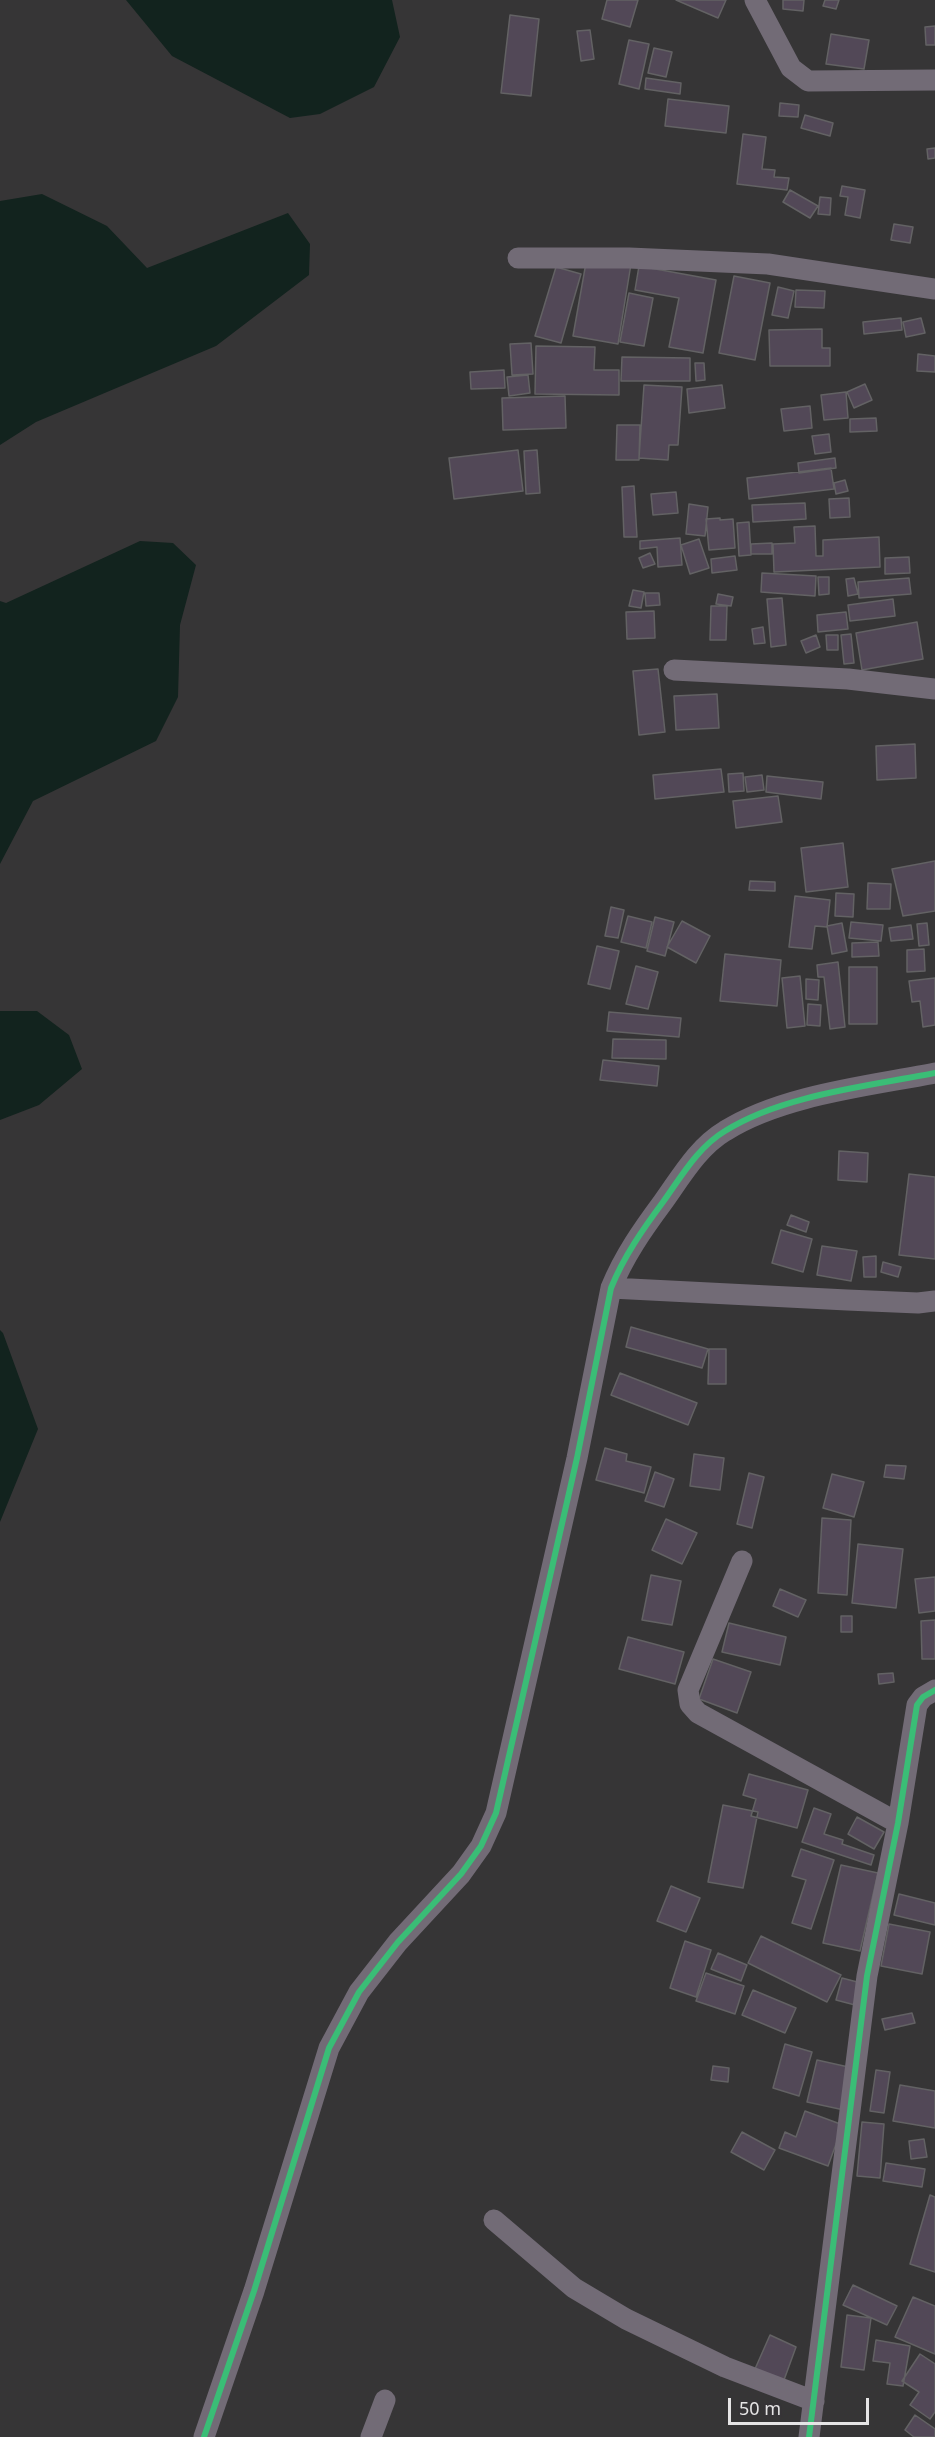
<!DOCTYPE html>
<html>
<head>
<meta charset="utf-8">
<style>
	body { margin:0 }
	#map { position:relative; width:935px; height:2437px; overflow:hidden; background:#363536; font-family:"Noto Sans",sans-serif }
	canvas { display:block }
	.scale { position:absolute; left:728px; top:2398px; width:141px; height:27px; box-sizing:border-box; border:3px solid #e5e4e5; border-top:0; padding-left:8px; font-size:18px; line-height:21px; white-space:nowrap; color:#e5e4e5; -webkit-text-stroke:4px #363437; paint-order:stroke }
</style>
</head>
<body>
<div id="map">
<canvas width="935" height="2437"></canvas>
<div class="scale">50 m</div>
</div>
<script>
const ctx = document.querySelector('canvas').getContext('2d');
ctx.lineJoin = 'round';
function paint(path, color) { ctx.fillStyle = color; ctx.fill(path, 'evenodd'); }
function strokePath(path, color, width, dash) { ctx.strokeStyle = color; ctx.lineWidth = width; ctx.lineCap = dash ? 'butt' : 'round'; ctx.setLineDash(dash || []); ctx.stroke(path); }
paint(new Path2D(`
	M126,0h266l8,37 -26,50 -54,27 -30,4 -118,-62z
	M42,194l65,32 40,42 141,-55 22,31 -1,31 -93,71 -180,76 -36,23v-244z
	M140,541l33,2 23,22 -16,60 -2,72 -22,44 -123,60 -33,63v-263l6,2z
	M0,1011h37l32,24 13,34 -43,36 -39,15z
	M0,1330l3,3 35,96 -38,93z`), '#12231e');
const building = new Path2D(`
	M607,0h31l-8,27 -28,-8z
	M676,0h50l-8,18z
	M783,0h21l-1,11 -20,-2z
	M825,0h14l-3,9 -13,-3z
	M510,15l29,4 -8,77 -30,-3z
	M935,26v19h-9l-1,-18z
	M590,30l4,29 -13,2 -4,-30z
	M831,34l38,6 -5,29 -38,-5z
	M629,40l20,4 -10,45 -20,-5z
	M654,48l18,4 -6,25 -18,-4z
	M646,78l35,5 -1,11 -35,-5z
	M668,99l61,7 -3,27 -61,-7z
	M780,103l19,2 -1,12 -19,-1z
	M805,115l28,8 -3,13 -29,-8z
	M743,134l23,3 -4,32 13,1 -1,7 15,1 -2,12 -50,-6z
	M935,148v10l-7,1 -1,-10z
	M842,186l23,4 -5,28 -15,-3 3,-18 -8,-1z
	M790,190l28,16 -8,12 -27,-16z
	M820,197l11,1 -1,17 -12,-1z
	M894,224l19,3 -3,16 -19,-3z
	M587,257l44,7 -13,80 -45,-8z
	M639,266l77,14 -13,73 -34,-6 10,-49 -44,-8z
	M556,267l25,7 -20,69 -26,-7z
	M734,276l36,7 -15,77 -36,-7z
	M778,287l16,4 -6,27 -16,-3z
	M796,290l29,1 -1,17 -29,-1z
	M629,293l24,5 -9,48 -24,-4z
	M901,318l1,12 -38,4 -1,-12z
	M921,318l4,15 -19,4 -3,-15z
	M822,329v19h8v18h-60l-1,-36z
	M531,343l2,31 -21,1 -2,-31z
	M536,346l59,1 -1,23h25v25l-84,-1z
	M918,354l17,2v16l-18,-1z
	M622,357l68,1v23h-69z
	M695,363h9l1,17 -9,1z
	M504,370l1,18 -34,1 -1,-17z
	M528,375l2,18 -21,3 -2,-19z
	M865,384l7,16 -18,8 -7,-16z
	M644,385l38,2 -4,58h-9l-1,15 -29,-2z
	M722,385l3,23 -36,5 -2,-24z
	M846,392l2,26 -24,2 -3,-25z
	M565,396l1,32 -63,2 -1,-32z
	M810,406l2,22 -28,3 -3,-22z
	M876,418l1,13 -27,1v-13z
	M617,425h23l-1,35h-23z
	M829,434l2,18 -16,2 -3,-18z
	M518,450l5,41 -69,8 -5,-41z
	M537,450l3,43 -14,1 -2,-43z
	M835,458l1,10 -37,5 -1,-10z
	M831,468l3,21 -85,10 -2,-21z
	M845,480l3,11 -12,3 -2,-11z
	M634,486l3,51h-13l-2,-50z
	M676,492l2,21 -25,2 -2,-21z
	M849,498l1,19 -20,1 -1,-19z
	M805,503l1,16 -53,3 -1,-17z
	M689,504l19,3 -3,29 -19,-2z
	M720,518v2l13,-1 2,29 -26,2 -3,-31z
	M749,522l2,33 -12,1 -2,-33z
	M815,526l1,30h7v-16l56,-3 1,30 -106,5 -1,-28 22,-1 -1,-16z
	M680,538l2,27 -24,2 -1,-20 -17,2v-8z
	M699,539l10,29 -19,6 -9,-29z
	M772,543v11h-21v-10z
	M650,553l5,11 -12,4 -4,-10z
	M735,556l2,14 -25,3 -1,-14z
	M909,557l1,16 -25,1v-16z
	M762,573l54,3 -1,20 -54,-4z
	M818,577h11v17l-10,1z
	M854,578l4,16 -10,2 -2,-17z
	M909,578l2,16 -52,4 -1,-16z
	M633,590l11,2 -3,16 -12,-2z
	M645,593h14l1,12 -14,1z
	M718,594l15,3 -2,9 -15,-2z
	M782,598l4,47 -15,2 -4,-48z
	M893,599l2,17 -45,5 -2,-16z
	M711,606h16l-1,34h-16z
	M654,611l1,27 -28,1 -1,-27z
	M846,612l2,17 -30,3 -1,-17z
	M917,622l6,37 -61,11 -6,-37z
	M763,627l2,16 -11,1 -2,-15z
	M851,634l3,29 -10,1 -3,-29z
	M816,635l4,12 -14,6 -5,-12z
	M826,635h12v15h-11z
	M658,669l7,63 -26,3 -6,-64z
	M717,694l2,34 -43,2 -2,-34z
	M915,744l1,34 -39,2 -1,-34z
	M721,769l3,23 -69,7 -2,-24z
	M743,773l1,18 -15,1 -1,-18z
	M762,775l2,15 -17,2 -2,-15z
	M767,776l56,6 -2,17 -55,-7z
	M778,796l4,26 -46,6 -3,-27z
	M843,843l5,44 -42,5 -5,-44z
	M935,861v50l-32,5 -11,-47z
	M750,881l25,1v9l-26,-1z
	M868,883l23,1 -1,25h-23z
	M836,893l18,1 -1,23 -18,-1z
	M795,896l35,4 -3,27 -12,-1 -3,23 -23,-2z
	M611,907l13,3 -6,28 -13,-2z
	M628,916l24,6 -6,26 -25,-6z
	M655,917l19,5 -9,34 -18,-5z
	M682,921l28,15 -14,27 -29,-16z
	M851,922l32,3 -2,16 -32,-3z
	M842,923l5,28 -15,3 -5,-28z
	M927,923l2,22 -10,1 -2,-22z
	M911,925l2,14 -22,2 -2,-13z
	M878,942l1,14 -27,1v-14z
	M597,946l22,5 -9,38 -22,-5z
	M924,949l1,22 -18,1v-22z
	M725,954l56,6 -4,46 -57,-5z
	M838,962l7,65 -15,2 -6,-52h-6l-1,-12z
	M636,966l22,6 -10,37 -22,-5z
	M849,967h28v57h-28z
	M800,976l5,50 -18,2 -5,-50z
	M935,978v47l-12,2 -3,-26 -8,1 -3,-21z
	M806,979l13,1 -1,20 -12,-1z
	M808,1004l13,1 -1,21 -13,-1z
	M609,1012l72,6 -2,19 -72,-6z
	M613,1039l53,1v19l-54,-1z
	M603,1060l56,6 -2,20 -57,-6z
	M839,1151l29,2 -1,29 -29,-2z
	M909,1174l26,3v82l-36,-4z
	M791,1215l18,7 -3,10 -19,-7z
	M781,1230l31,9 -9,33 -31,-9z
	M822,1246l35,5 -6,30 -34,-6z
	M876,1256v21h-12l-1,-20z
	M883,1262l18,5 -3,10 -17,-5z
	M631,1327l77,22 -6,19 -76,-21z
	M709,1349h17v35h-18z
	M620,1373l77,30 -9,22 -77,-30z
	M605,1448l22,6 -1,7 25,6 -7,26 -48,-13z
	M694,1454l30,4 -4,32 -30,-4z
	M886,1465l20,1 -2,13 -20,-2z
	M655,1472l19,7 -10,28 -19,-6z
	M749,1473l15,4 -12,51 -15,-4z
	M832,1474l32,8 -10,35 -31,-9z
	M822,1518l29,2 -4,75 -29,-2z
	M666,1519l31,14 -15,31 -30,-14z
	M858,1544l45,5 -7,59 -44,-5z
	M651,1575l30,6 -9,44 -30,-5z
	M935,1577v34l-16,2 -4,-34z
	M780,1589l26,11 -8,17 -25,-11z
	M841,1616h11v16h-11z
	M935,1620v39h-13l-1,-38z
	M729,1623l57,14 -6,28 -58,-13z
	M628,1637l56,15 -9,32 -56,-15z
	M713,1659l38,13 -14,41 -38,-14z
	M893,1673l1,9 -15,2 -1,-10z
	M749,1774l59,16 -11,38 -46,-12 5,-17 -13,-4z
	M723,1805l35,7 -15,76 -35,-6z
	M814,1808l17,6 -7,20 19,6 -1,4 32,11 -3,10 -69,-23z
	M857,1817l27,15 -10,17 -26,-15z
	M801,1849l33,11 -23,69 -19,-6 14,-43 -14,-4z
	M841,1865l37,8 -18,78 -37,-8z
	M671,1886l29,12 -14,34 -29,-11z
	M899,1894l36,9v22l-41,-10z
	M889,1924l41,8 -8,42 -41,-8z
	M761,1936l80,39 -14,27 -79,-39z
	M685,1941l26,9 -15,47 -26,-9z
	M718,1953l29,12 -6,16 -30,-12z
	M706,1973l38,13 -9,28 -39,-13z
	M842,1978l19,5 -6,22 -19,-5z
	M753,1990l43,18 -11,25 -43,-18z
	M912,2013l3,10 -30,7 -3,-11z
	M785,2044l27,8 -13,44 -26,-8z
	M817,2060l36,8 -9,42 -37,-8z
	M713,2066l16,2 -1,14 -17,-2z
	M876,2070l14,2 -6,41 -14,-2z
	M900,2085l35,6v37l-42,-7z
	M805,2111l38,14 -15,41 -49,-18 6,-16 11,5z
	M862,2122l22,2 -4,54 -23,-2z
	M742,2132l33,18 -11,20 -33,-18z
	M924,2139l3,18 -16,2 -2,-18z
	M886,2163l39,6 -3,18 -39,-6z
	M930,2195l5,2v75l-25,-8z
	M853,2285l44,21 -10,19 -44,-20z
	M913,2297l22,9v48l-40,-17z
	M847,2315l24,3 -7,52 -23,-3z
	M770,2335l26,12 -16,44 -29,-13z
	M876,2340l34,6 -7,40 -16,-2 3,-21 -17,-2z
	M920,2354l15,10v48l-5,7 -20,-14 9,-13 -17,-11z
	M915,2415l20,14v8h-21l-9,-7z`);
paint(building, '#524857');
strokePath(building, '#636264', 1.5);
strokePath(new Path2D(`
	M755,0l36,68 17,13 127,-1
	M518,258h111l139,6 167,25
	M674,670l174,9 87,10
	M611,1288l236,12 71,3 17,-2
	M742,1561l-54,129 2,14 8,9 200,110
	M494,2220l80,68 52,31 99,48 89,34
	M204,2437l50,-146 75,-243 30,-56 39,-50 63,-68 20,-28 15,-33 81,-355 34,-170c13,-32 32,-59 52,-86 18,-25 35,-55 62,-71 57,-36 144,-45 210,-58
	M371,2437l14,-37
	M809,2437l58,-461 31,-153 19,-118 6,-8 12,-7`), '#726b76', 21);
strokePath(new Path2D(`
	M204,2437l50,-146 75,-243 30,-56 39,-50 63,-68 20,-28 15,-33 81,-355 34,-170c13,-32 32,-59 52,-86 18,-25 35,-55 62,-71 57,-36 144,-45 210,-58
	M809,2437l58,-461 31,-153 19,-118 6,-8 12,-7`), '#3abd76', 6);
</script>
</body>
</html>
